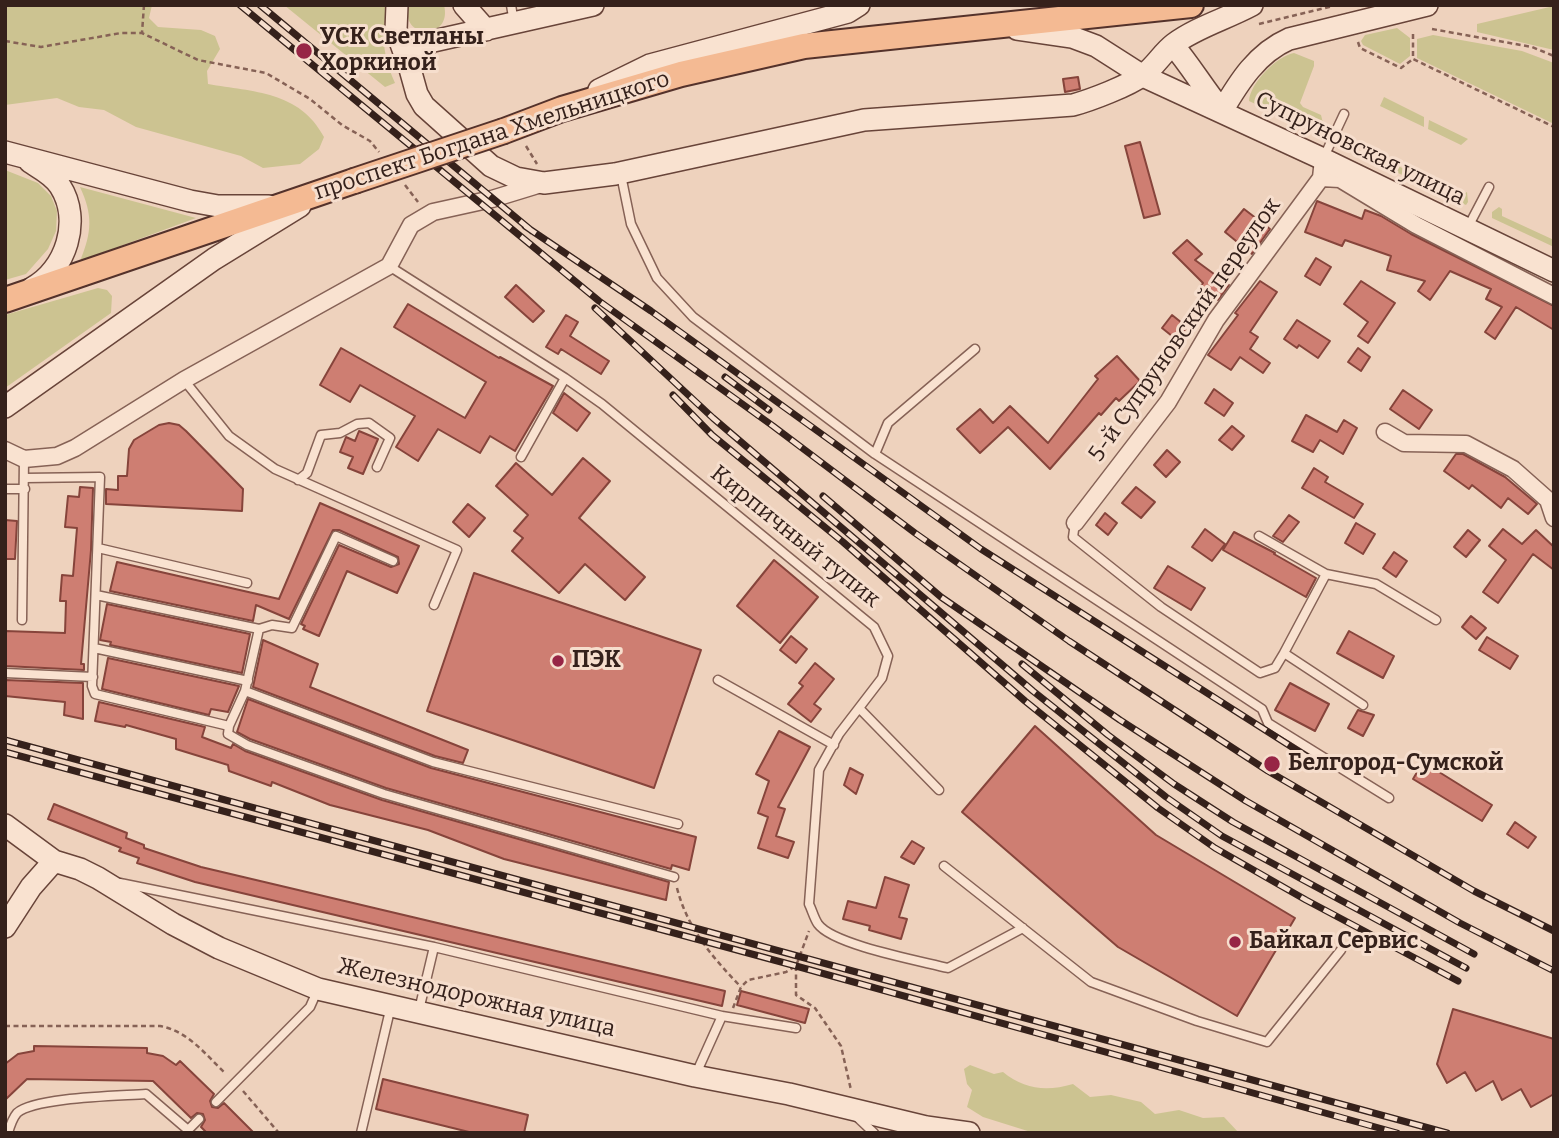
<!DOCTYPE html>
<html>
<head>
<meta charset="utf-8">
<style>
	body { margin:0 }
	#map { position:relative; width:1559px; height:1138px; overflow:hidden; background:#eed2bd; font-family:Bitter,serif }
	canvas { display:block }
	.frame { position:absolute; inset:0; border:7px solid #35211b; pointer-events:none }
</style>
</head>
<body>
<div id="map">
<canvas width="1559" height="1138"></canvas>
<div class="frame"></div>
</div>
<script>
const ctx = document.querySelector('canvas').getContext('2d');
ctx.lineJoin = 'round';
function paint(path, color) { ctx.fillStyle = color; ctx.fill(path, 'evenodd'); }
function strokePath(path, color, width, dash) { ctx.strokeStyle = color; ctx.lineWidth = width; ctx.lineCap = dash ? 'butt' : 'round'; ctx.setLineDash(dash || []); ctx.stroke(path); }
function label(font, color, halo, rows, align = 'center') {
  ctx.font = font + ' Bitter,serif'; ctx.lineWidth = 6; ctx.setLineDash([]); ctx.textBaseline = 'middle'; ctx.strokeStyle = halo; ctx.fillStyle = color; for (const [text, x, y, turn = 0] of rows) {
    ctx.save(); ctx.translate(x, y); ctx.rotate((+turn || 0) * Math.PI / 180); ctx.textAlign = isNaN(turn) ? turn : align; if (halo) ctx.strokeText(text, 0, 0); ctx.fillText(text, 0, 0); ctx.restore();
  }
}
paint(new Path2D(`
	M5,5h147l-3,13 9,9 43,3 14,6 5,13 -13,22 1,13c45,8 92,7 116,53l-5,12 -19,15 -37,4 -22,-12 -105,-29 -32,-17 -25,-3 -22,-9 -52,7z
	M284,5h103c-5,33 -5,48 8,78l-10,4z
	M409,5h35c9,36 -45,35 -35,0z
	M1554,6v44l-77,-18v-8z
	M1397,28l13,10v18l-10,8 -37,-19 -2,-4 4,-6z
	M1433,35l89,16 32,12v61l-137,-66v-19z
	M1294,53l20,8v5l-14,37 3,4 18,8 3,12 -7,6 -68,-32c1,-18 28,-45 45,-48z
	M1384,97l40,20v10l-44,-21z
	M1429,120l39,19 -7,6 -33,-16z
	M1365,150l95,46 7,-4 1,10 -2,3 -104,-49z
	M5,170l33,13 13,13 6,15 -1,20 -8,18 -22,25 -21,6z
	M80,187l116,31 -116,43c12,-29 13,-46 0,-74z
	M1499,207l3,2v7l52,24v7l-62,-29v-6z
	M98,288l9,2 5,6 -1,17 -106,75v-73z
	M970,1065l24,9 9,-2c21,17 43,20 70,12l17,13 21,-2 30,7 14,12 24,-4 24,8 21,-1 15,16h-205l-51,-16 -16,-10 5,-17 -5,-6 -3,-15z`), '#ccc391');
const building = new Path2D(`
	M1078,77l2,12 -15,3 -2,-13z
	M1140,142l20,72 -16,4 -19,-72z
	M1317,201l45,18 3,-9 16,6 30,18 143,72v24l-38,-23 -21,32 -10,-7 17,-25 -16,-8 5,-10 -41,-18 -20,29 -12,-9 7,-10 -38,-11 4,-14 -46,-16 -3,6 -37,-14z
	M1244,209l26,20 -18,25 -27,-22z
	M1187,240l15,14 -7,6 34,25 -11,15 -18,-13 3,-4 -30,-30z
	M1316,258l15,9 -11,18 -15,-9z
	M1260,281l17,11 -27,40 8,5 -8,12 20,14 -7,10 -23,-16 -9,13 -23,-15 30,-40 -3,-2z
	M1361,281l34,22 -27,40 -10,-7 10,-14 -24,-18z
	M516,285l28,26 -11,11 -28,-25z
	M408,304l91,54 1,-1 53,29 -38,65 -25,-15 -10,17 -42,-24 -20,32 -22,-14 19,-31 -55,-31 -10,17 -30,-17 21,-37 124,70 21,-36 -92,-55z
	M566,315l12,7 -8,14 39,25 -8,13 -40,-25 -3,5 -12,-7z
	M1172,315l15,12 -10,13 -15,-12z
	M1297,320l33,21 -12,17 -19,-13 -2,3 -13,-9z
	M1358,348l12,9 -9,14 -13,-9z
	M1117,356l23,25 -21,20 -3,-3 -15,17 -2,-2 -49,56 -42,-42 -28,26 -23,-24 23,-20 13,14 17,-17 38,37 50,-64 -3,-3z
	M1214,389l19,14 -9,13 -19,-13z
	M1403,390l29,20 -13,19 -29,-20z
	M564,393l26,20 -13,18 -24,-18z
	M1306,415l31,17 7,-12 13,8 -14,26 -23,-14 -7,12 -21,-11z
	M169,423l10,2 7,6 57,58 -1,22 -136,-7v-15l12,1v-14h9l2,-27 5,-9 25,-15z
	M1232,426l12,10 -12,14 -13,-10z
	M359,431l19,8 -15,35 -15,-6 5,-11 -13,-5 6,-15 9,4z
	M1167,450l13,12 -14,15 -12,-12z
	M1456,454h7l42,23 32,27 -9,10 -20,-16 -7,10 -29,-23 -3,4 -25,-18z
	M583,458l27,23 -31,37 66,59 -20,23 -40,-36 -26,29 -47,-42 11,-13 -9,-7 14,-16 -32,-29 20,-23 36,32z
	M1314,468l14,9 -3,5 38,22 -9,14 -52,-30z
	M80,487l13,1 -2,62 -10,114h3v6l-79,-4v-35l60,2 1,-32h-6l2,-26 11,1 4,-48 -12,-1 3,-31 11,1z
	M1136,487l19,15 -14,16 -19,-15z
	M320,503l99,43 -22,47 -50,-22 -28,65 -16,-7 2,-3 -4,-2 38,-79 52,22 8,-3 -1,-7 -59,-27h-6l-44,89 -33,-14 -3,16 -143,-30 7,-29 162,37z
	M468,504l17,14 -16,19 -16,-15z
	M1105,513l12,10 -9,12 -12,-10z
	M1289,515l10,7 -16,20 -10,-6z
	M5,520l12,1 -2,38h-10z
	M1356,523l19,11 -12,20 -18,-11z
	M1205,529l20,15 -13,17 -20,-14z
	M1503,529l19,15 14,-14 18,17v23l-21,-16 -35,49 -15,-11 23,-32 -17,-14z
	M1468,530l12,10 -14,17 -12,-10z
	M1234,532l41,21 -1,1 42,24 -10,19 -83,-47z
	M1394,552l13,9 -11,16 -13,-9z
	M774,560l44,37 -38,46 -43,-37z
	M1168,566l37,22 -14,22 -37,-22z
	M474,573l227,77 -47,138 -227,-77z
	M107,604l143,30 -8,39 -132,-28 1,-3 -11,-2z
	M1471,616l15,12 -10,11 -14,-12z
	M1349,631l45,25 -11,22 -46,-25z
	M791,636l16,13 -11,14 -16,-13z
	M1487,637l31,19 -8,13 -31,-19z
	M263,640l55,24 -8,23 158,63 -5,13 -28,-7 -182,-69z
	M108,658l131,28 -11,26 -17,-3 -2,6 -107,-26z
	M815,663l19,16 -20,25 7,5 -10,13 -23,-18 15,-18 -4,-3z
	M5,680l78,3v36l-19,-4 1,-13 -60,-6z
	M1290,683l39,21 -14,27 -40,-21z
	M248,699l183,69 265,69 -7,33 -17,-5 -1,4 -285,-81 -136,-49 -13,-7z
	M99,702l106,25 -3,10 29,11 2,-4 12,7 137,49 287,82 -3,18 -162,-41 -76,-29 -98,-25 -58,-23 -1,4 -42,-15 -1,-6 -52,-16v-10l-50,-14 -1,2 -30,-6z
	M1358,710l16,5 -11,21 -15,-8z
	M1035,726l121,109 139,83 -58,98 -119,-69 -156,-135z
	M779,731l31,16 -32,60 7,2 -9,27 18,6 -6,16 -30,-10 10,-31 -10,-4 11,-32 -13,-7z
	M1423,762l69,43 -10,16 -69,-42z
	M850,768l13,7 -7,19 -12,-9z
	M54,804l73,29 -1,5 18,7v3l57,19 524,124 -3,15 -527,-124 -58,-19 2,-5 -20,-7 2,-3 -73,-29z
	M1515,822l21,15 -8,11 -21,-14z
	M912,841l12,7 -10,16 -13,-7z
	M885,877l24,8 -10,32 8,2 -6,20 -32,-9 1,-4 -27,-7 5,-18 28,7z
	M741,991l68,18 -4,14 -68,-18z
	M1453,1009l101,30v55l-23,13 -10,-18 -19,11 -9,-19 -17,10 -11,-19 -18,11 -10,-19z
	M34,1046l113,2v5l16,3 13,9 4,-4 34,33 -4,7 2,6 6,1 6,-5 30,30h-47l-6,-6 4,-7 -2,-6 -6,-1 -6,5 -38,-37 -126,-2 -22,21v-36l13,-10 16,-3z
	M383,1079l145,36 -4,18h-51l-97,-24z`);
paint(building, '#ce7e72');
strokePath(building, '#86443b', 2);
const lane = new Path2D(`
	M511,5l3,18
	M1323,159l21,-45
	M621,175l10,49 26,54 36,39 182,137 387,255 6,14 121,75
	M1468,227l21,-40
	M389,266l176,112 37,26 272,223 14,29 -6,22 -43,56 -20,36 -10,134c3,6 5,14 9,20 15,21 103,37 130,44l75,-40
	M184,380l45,56 46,33 182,81 -23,55
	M875,454l13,-31 87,-74
	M521,457l44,-79
	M25,478l75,-1 -8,209 3,8 134,32 -1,8 19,11 137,49 290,83
	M298,480l9,-7 14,-38 19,-2 17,-9 12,-1 21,15 -13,29
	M5,489h20
	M1075,523l-2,14 88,70 99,66 15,-5 9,-15 79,52
	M1259,536l67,38 50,10 60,36
	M98,548l149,35
	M96,595l163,34
	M22,620l2,-161
	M94,648l154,33
	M1284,653l42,-79
	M5,673l88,4
	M718,680l116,65
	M245,691l188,71 245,62
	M859,708l80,82
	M229,726l16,-35 14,-62 13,-4 20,3 44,-92 57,25
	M944,866l147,116 106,39 70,21 74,-92
	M120,883l314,64 288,69 -27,60
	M419,1010l15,-63
	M722,1016l74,12
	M216,1102l94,-95 8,-18
	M856,1116l18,17
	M188,1130l11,-11
	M8,1133c2,-7 4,-14 9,-20 18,-16 103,-17 129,-19l42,36v3
	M361,1133l30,-127`);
const street = new Path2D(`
	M1321,178l19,1 76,46 138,71
	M1385,432l19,11 62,1 47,25 35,31 6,18
	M5,450l19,9 33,-3 18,-8 109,-68 205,-114 22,-41 22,-13 59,-13 49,-15
	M1075,523l93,-121 48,-82 105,-142 2,-19`);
const secondary = new Path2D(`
	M397,5l-1,25 14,39
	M464,5l22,25
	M593,5l-164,37 -19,27 7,25 7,12 67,60 25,12 28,5 71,-9 249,-54 209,-15c18,-5 55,-19 70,-30 12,-8 19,-22 31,-31 23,-17 52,-25 78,-39
	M1017,29l55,8 24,9 47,30 180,83 231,112
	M1173,45c17,20 30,42 46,62
	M599,90l51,-25 198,-53 11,-7
	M1222,111c17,-29 35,-58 67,-72l138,-34
	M5,152l185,49 28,5h51
	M30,162c11,7 23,13 30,24 22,34 6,84 -28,102
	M5,407l209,-148 86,-53
	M5,825l49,36 26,8 18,9 75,46 46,24 99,41 377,87 94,18 137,33 43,6
	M5,927l26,-40 23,-26`);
const primary = new Path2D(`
	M504,131l58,-22 119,-35 123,-28 387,-41
	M5,300l349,-119`);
strokePath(lane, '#866256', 11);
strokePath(street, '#866256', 19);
strokePath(secondary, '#684439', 24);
strokePath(primary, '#54322b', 28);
strokePath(new Path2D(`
	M144,5l-2,28 56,27 68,13 44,26 32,26 28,16 9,11
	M1259,24l74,-18
	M1432,29l100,18 22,9
	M1413,34v25l141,68
	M5,41l36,6 80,-14h21
	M1358,42l2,6 41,20 12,-9
	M526,146l11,18
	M405,185l13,17
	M677,888c10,40 36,70 64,99
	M796,966v29l19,13 26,38 10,44
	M733,1008l8,-21 7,-7 38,-8 10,-6 13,-35
	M5,1026h155c28,5 46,29 66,48
	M243,1091l36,42`), '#866256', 2.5, [5, 3.5]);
strokePath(lane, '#f9e2d0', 8);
strokePath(street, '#f9e2d0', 16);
strokePath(secondary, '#f9e2d0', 21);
strokePath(primary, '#f4ba93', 24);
const rail = new Path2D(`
	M240,5l359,296 174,125 142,107 154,108 199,130 206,120 80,40
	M260,5l272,226
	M525,226l126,85 330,238 336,214
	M595,308l118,110 320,273 133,106 56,39 244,132
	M725,377l44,33
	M673,395l39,40 131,107 182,159 133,107 57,40 91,52 152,81
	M823,496l118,101 179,123 126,81 214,122 94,48
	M1022,664l86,71 66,49 59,38 241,132
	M5,740l1442,393
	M5,752l791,214 601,167`);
strokePath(rail, '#35211b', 7);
strokePath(rail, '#f6decd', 4.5, [13]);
const primaryBridge = new Path2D(`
	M354,181l150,-50`);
strokePath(primaryBridge, '#54322b', 28, []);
strokePath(primaryBridge, '#f4ba93', 24);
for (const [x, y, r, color] of [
	[304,51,9,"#972545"],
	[558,661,7,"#972545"],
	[1272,764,9,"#972545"],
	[1235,942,7,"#972545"]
]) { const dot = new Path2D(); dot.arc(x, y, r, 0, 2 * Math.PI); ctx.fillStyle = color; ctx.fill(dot); strokePath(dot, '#f6decd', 2.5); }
label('bold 23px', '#35211b', '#f6decd', [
	["УСК Светланы",320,38],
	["Хоркиной",320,64],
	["ПЭК",572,661],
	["Белгород-Сумской",1288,764],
	["Байкал Сервис",1249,942]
], 'left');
label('23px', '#35211b', '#f6decd', [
	["проспект Богдана Хмельницкого",492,136,-18],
	["Супруновская улица",1360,149,26],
	["5-й Супруновский переулок",1185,330,-55],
	["Кирпичный тупик",795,537,39],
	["Железнодорожная улица",476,998,13]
]);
</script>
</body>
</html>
